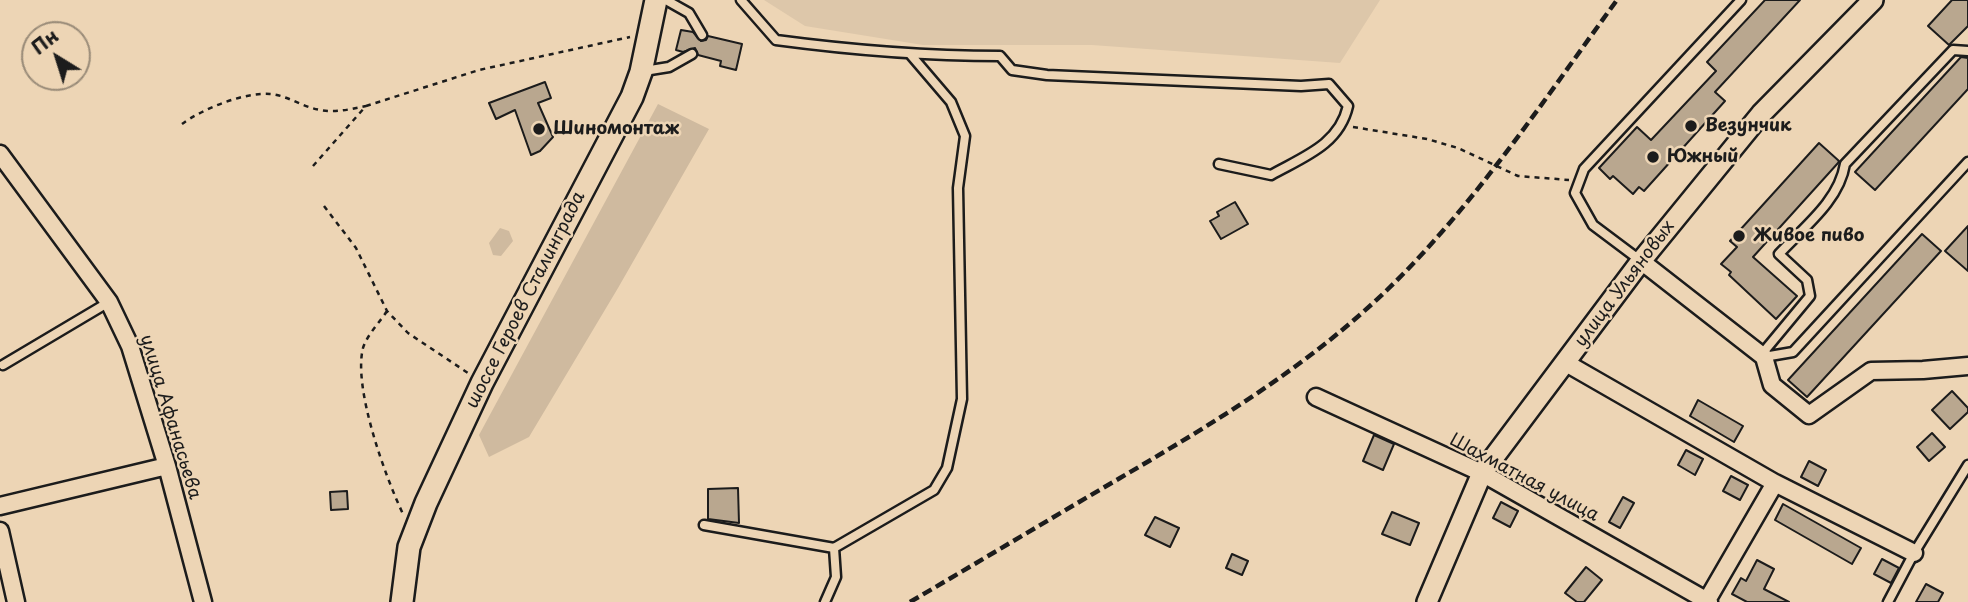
<!DOCTYPE html>
<html>
<head>
<meta charset="utf-8">
<style>
	body { margin:0 }
	#map { position:relative; width:1968px; height:602px; overflow:hidden; background:#edd5b5; font-family:"Playpen Sans",sans-serif }
	canvas { display:block }
	.north { position:absolute; left:21px; top:21px; width:70px; height:70px; box-sizing:border-box; background:#edd5b5; border:2px solid #998b78; border-radius:50%; rotate:322deg; font-size:19px; font-weight:700; line-height:28px; text-align:center; color:#1c1c1c }
	.north::after { content:''; display:block; margin:auto; width:24px; height:32px; background:#1c1c1c; clip-path:polygon(50% 0,100% 100%,50% 72%,0 100%) }
</style>
</head>
<body>
<div id="map">
<canvas width="1968" height="602"></canvas>
<div class="north">Пн</div>
</div>
<script>
const ctx = document.querySelector('canvas').getContext('2d');
ctx.lineJoin = 'round';
function paint(path, color) { ctx.fillStyle = color; ctx.fill(path, 'evenodd'); }
function strokePath(path, color, width, dash) { ctx.strokeStyle = color; ctx.lineWidth = width; ctx.lineCap = dash ? 'butt' : 'round'; ctx.setLineDash(dash || []); ctx.stroke(path); }
function label(font, color, halo, rows, align = 'center') {
  ctx.font = font + ' "Playpen Sans",sans-serif'; ctx.lineWidth = 5; ctx.setLineDash([]); ctx.textBaseline = 'middle'; ctx.strokeStyle = halo; ctx.fillStyle = color; for (const [text, x, y, turn = 0] of rows) {
    ctx.save(); ctx.translate(x, y); ctx.rotate((+turn || 0) * Math.PI / 180); ctx.textAlign = isNaN(turn) ? turn : align; if (halo) ctx.strokeText(text, 0, 0); ctx.fillText(text, 0, 0); ctx.restore();
  }
}
paint(new Path2D(`
	M764,0h616l-40,63 -248,-18h-169l-118,-19z`), '#ddc7aa');
paint(new Path2D(`
	M658,104l51,25 -91,159 -89,149 -40,20 -10,-22z
	M500,228l9,3 4,10 -12,15 -8,-1 -4,-12z`), '#cfba9f');
const building = new Path2D(`
	M1765,0h35l-85,92 10,9 -81,90 -5,-4 -6,7 -20,-18 -3,3 -11,-11 38,-41 14,13 65,-69 -9,-9z
	M1952,0h16v26l-19,19 -21,-19z
	M681,30l12,2 8,9 5,-1 2,-4 34,8 -6,26 -16,-4 1,-5 -23,-6 -3,-7 -12,4 -7,-2z
	M1961,57l7,1v31l-93,101 -20,-18z
	M545,82l6,16 -13,5 15,34 -13,14 -9,4 -16,-45 -19,9 -7,-16z
	M1819,143l20,18 -1,2 -85,94 44,39 -21,23 -47,-44 2,-3 -10,-8 16,-17 -7,-6z
	M1235,202l13,22 -27,15 -11,-18 9,-5 -2,-4z
	M1968,226v45l-23,-20z
	M1922,234l19,17 -134,146 -19,-17z
	M1952,391l16,17v4l-18,17 -18,-19z
	M1698,400l45,26 -9,16 -44,-26z
	M1932,433l13,14 -16,14 -12,-14z
	M1374,435l20,9 -11,26 -20,-9z
	M1686,450l17,9 -8,16 -17,-10z
	M1809,461l17,9 -8,16 -17,-9z
	M1731,476l17,9 -8,15 -17,-9z
	M738,488l1,35 -31,-4v-30z
	M347,491l1,18 -17,1 -1,-18z
	M1623,497l11,6 -14,25 -11,-6z
	M1501,502l17,9 -8,16 -17,-9z
	M1783,504l78,44 -9,16 -77,-44z
	M1392,512l27,11 -9,22 -28,-11z
	M1155,517l24,11 -9,19 -25,-12z
	M1232,554l16,7 -6,14 -16,-7z
	M1882,559l17,9 -8,15 -17,-9z
	M1757,560l17,9 -10,20 25,13h-42l-15,-8 9,-16 5,3z
	M1586,567l16,13 -18,22h-7l-12,-9z
	M1926,584l17,9 -5,9h-22z`);
paint(building, '#b9a78f');
strokePath(building, '#1c1c1c', 2);
const service = new Path2D(`
	M666,0l23,13 13,22
	M741,0l35,40c75,10 149,16 224,16l12,14 35,5 254,11 28,-2 19,22c-9,39 -45,51 -77,69l-52,-11
	M644,71l25,-4 23,-13
	M1641,261l-48,-36 -18,-32 9,-24 157,-169
	M1761,355l49,-59 -3,-16 -28,-26c25,-27 60,-53 66,-90l108,-114 15,1
	M1764,357l29,-5 175,-190
	M3,365l106,-63
	M704,525l130,23 2,29 -11,25
	M834,548l100,-58 13,-22 15,-69 -4,-211 7,-52 -14,-34 -41,-48
	M1888,602l26,-49 54,-88`);
const minor = new Path2D(`
	M0,154l109,148 21,44 37,120 36,136
	M1641,261l123,96 8,28 37,30 62,-44 52,-1 45,-4
	M1566,363l209,120 139,70
	M1316,397l166,76 227,129
	M0,506l167,-40
	M0,531l16,71
	M1706,602l69,-119`);
const tertiary = new Path2D(`
	M1427,602l55,-129 159,-212 120,-147 112,-114`);
const secondary = new Path2D(`
	M402,602l7,-55 17,-44 56,-120 150,-286 9,-25 15,-72`);
strokePath(service, '#1c1c1c', 13);
strokePath(minor, '#1c1c1c', 21);
strokePath(tertiary, '#1c1c1c', 24);
strokePath(secondary, '#1c1c1c', 26);
strokePath(new Path2D(`
	M182,124c20,-15 62,-32 88,-30 15,1 28,10 42,14 19,6 35,2 54,-2
	M1353,127l74,12 31,9 60,28 51,4
	M313,166l53,-60 113,-36 151,-33
	M324,206l32,42 31,63 21,22 60,40
	M387,311c-7,11 -20,24 -24,37 -10,40 22,128 40,166`), '#1c1c1c', 2.5, [5, 5]);
strokePath(service, '#edd5b5', 8);
strokePath(minor, '#edd5b5', 16);
strokePath(tertiary, '#edd5b5', 19);
strokePath(secondary, '#edd5b5', 21);
strokePath(new Path2D(`
	M910,602c70,-41 140,-83 210,-124 94,-55 188,-112 267,-188 87,-84 159,-193 230,-290`), '#1c1c1c', 4.5, [10, 5]);
for (const [x, y, r, color] of [
	[1691,126,7,"#1c1c1c"],
	[539,129,7,"#1c1c1c"],
	[1653,157,7,"#1c1c1c"],
	[1739,236,7,"#1c1c1c"]
]) { const dot = new Path2D(); dot.arc(x, y, r, 0, 2 * Math.PI); ctx.fillStyle = color; ctx.fill(dot); strokePath(dot, '#edd5b5', 2.5); }
label('bold 18px', '#1c1c1c', '#edd5b5', [
	["Везунчик",1705,126],
	["Шиномонтаж",553,129],
	["Южный",1667,157],
	["Живое пиво",1753,236]
], 'left');
label('18px', '#1c1c1c', '#edd5b5', [
	["улица Ульяновых",1625,284,-53],
	["шоссе Героев Сталинграда",526,300,-63],
	["улица Афанасьева",170,417,73],
	["Шахматная улица",1524,478,28]
]);
</script>
</body>
</html>
